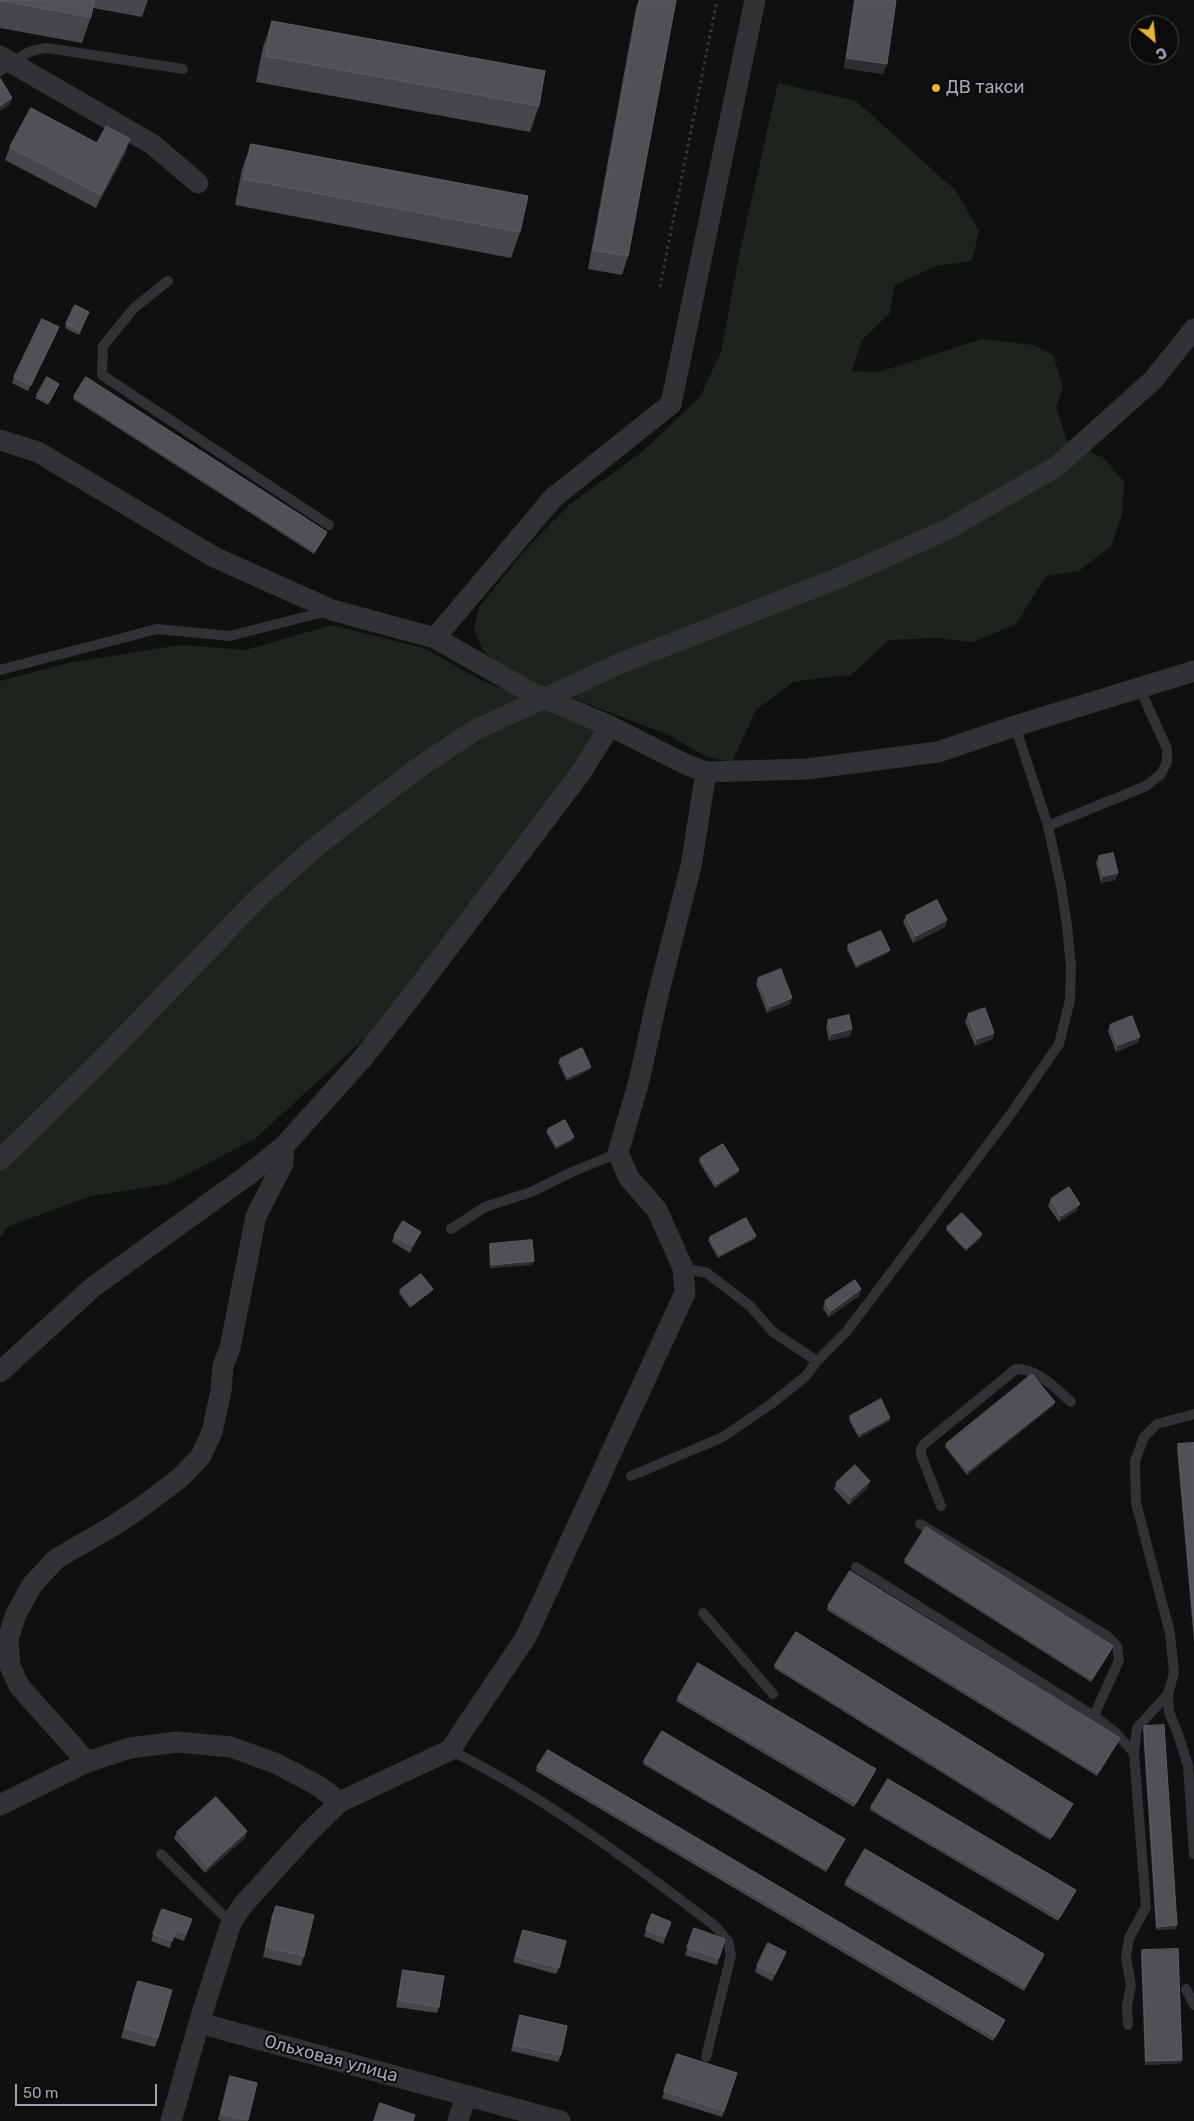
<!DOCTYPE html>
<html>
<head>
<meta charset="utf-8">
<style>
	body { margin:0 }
	#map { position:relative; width:1194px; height:2121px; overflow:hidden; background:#101011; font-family:Rubik,sans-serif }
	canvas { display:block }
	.north { position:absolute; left:1129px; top:15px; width:50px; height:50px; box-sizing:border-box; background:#0b0b0c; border:1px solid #47494e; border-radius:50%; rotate:152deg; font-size:14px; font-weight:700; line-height:20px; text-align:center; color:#a2a6b1 }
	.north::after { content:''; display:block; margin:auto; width:18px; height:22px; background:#e5b434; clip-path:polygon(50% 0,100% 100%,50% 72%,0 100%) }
	.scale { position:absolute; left:15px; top:2084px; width:142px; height:22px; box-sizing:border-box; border:2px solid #a2a6b1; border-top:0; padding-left:6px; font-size:15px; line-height:18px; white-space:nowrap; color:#a2a6b1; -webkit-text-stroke:4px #0b0b0c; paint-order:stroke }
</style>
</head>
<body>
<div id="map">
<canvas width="1194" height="2121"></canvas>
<div class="north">С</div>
<div class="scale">50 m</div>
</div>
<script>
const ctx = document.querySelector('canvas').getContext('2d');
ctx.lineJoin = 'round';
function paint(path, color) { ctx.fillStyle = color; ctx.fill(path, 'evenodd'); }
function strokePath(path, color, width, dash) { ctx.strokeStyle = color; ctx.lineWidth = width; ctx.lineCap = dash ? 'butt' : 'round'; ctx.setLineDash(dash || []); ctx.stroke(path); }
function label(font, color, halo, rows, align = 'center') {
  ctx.font = font + ' Rubik,sans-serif'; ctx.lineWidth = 4; ctx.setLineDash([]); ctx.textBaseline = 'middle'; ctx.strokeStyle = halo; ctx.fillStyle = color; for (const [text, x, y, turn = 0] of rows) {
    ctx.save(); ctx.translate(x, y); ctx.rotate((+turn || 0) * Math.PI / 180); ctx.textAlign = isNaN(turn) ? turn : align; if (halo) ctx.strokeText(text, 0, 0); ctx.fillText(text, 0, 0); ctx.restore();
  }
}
paint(new Path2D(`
	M778,83l78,18 100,90 23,40 -7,30 -37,5 -41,20 -4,27 -28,27 -10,31 27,1 103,-33 51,6 20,10 10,32 -7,20 12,36 34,14 22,24 -2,33 -11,32 -32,25 -33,5 -30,48 -43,18 -36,-4 -48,2 -39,36h-16l-41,6 -37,28 -24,52 -25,-5 -40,-23 -140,-53 -27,-15 -17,-16 -9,-21 5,-22 48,-59 42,-43 73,-53 58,-55 21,-45 19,-101z
	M332,625l92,23 55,31 56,23 73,25 -231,300 -121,111 -87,46 -78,12 -82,30 -9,11v-556l68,-18 112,-18 66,5z`), '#1d241e');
strokePath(new Path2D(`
	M660,287l57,-287`), '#37393d', 3, [2.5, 4]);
strokePath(new Path2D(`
	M0,71c21,-12 21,-20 47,-23l136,21
	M168,281l-34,27 -31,38 -1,29 227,150
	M0,670l157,-41 73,7 98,-25
	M1048,826l98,-40 15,-12 6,-12v-13l-27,-60
	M451,1229l34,-22 46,-15 41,-20 46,-19
	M683,1268l24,5 43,33 23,26 44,29 30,-30 163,-216 49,-71 11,-44 1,-33 -4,-41 -6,-40 -13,-60 -33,-100
	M1194,1414l-37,10 -13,13 -9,24 1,42 34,130 4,40 -6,21 1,18 9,22 10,32 6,88
	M631,1476l92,-39 48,-33 35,-28 11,-15
	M941,1506l-20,-51v-6l3,-5 92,-75c23,0 39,19 55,33
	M856,1567l238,149 25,-56 -2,-14 -11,-11 -186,-111
	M703,1613l70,81
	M1094,1716l21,16 19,21
	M450,1750c95,47 181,112 265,176l13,15 3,14 -25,102
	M161,1854l70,69
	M1186,1989l8,16
	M1128,2025l-1,-19 4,-21 -5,-27 3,-20 17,-31 -12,-154 3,-25 31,-34`), '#313236', 10);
strokePath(new Path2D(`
	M0,56l152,88 46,39
	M0,440l38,12 176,105 118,53 103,28 97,55 78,33 75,38 21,8 -15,94 -33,129 -19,86 -21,72 11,25 28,32 26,58 2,25 -159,344 -76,113 -110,52 -30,29 -68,75 -11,17 -32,100
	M435,638l118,-140 118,-94 84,-404
	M706,772l101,-3 131,-17 77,-26 179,-55
	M0,1160l102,-100 156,-162 60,-53 97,-75 60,-40 144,-66 220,-86 109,-49 108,-62 97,-87 41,-51
	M0,1372l93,-85 155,-112 36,-29 78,-87 46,-58 172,-227 30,-48
	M87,1762l-68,-76 -9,-20 -2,-27 8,-25 16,-29 24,-26 57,-33 30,-20 38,-29 20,-21 11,-24 9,-41 2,-25 7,-18 26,-132 27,-52 1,-18
	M0,1805l87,-43 43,-14 47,-6 54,5 44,16 42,22 23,17
	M171,2121l28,-98 361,98
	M458,2121l8,-25`), '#313236', 21);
paint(new Path2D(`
	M0,0h148l-6,17 -49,-9 -2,9 -9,26 -82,-15z
	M639,0h37l-48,256 -6,19 -34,-6 48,-261z
	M854,0h42l-13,74 -39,-6z
	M272,21l267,85 -9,26 -274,-50 7,-35z
	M97,143l29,9 -30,56 -91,-48 5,-13z
	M251,144l269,88 -9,26 -276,-53 7,-36z
	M89,312l-10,23 -14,-7 1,-4z
	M56,334l-28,57 -16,-8 2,-6z
	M59,384l-11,21 -13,-7 2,-3z
	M74,396l253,136 -1,3 -12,19 -241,-155z
	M1099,856l19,17 -3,7 -14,3 -5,-21z
	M906,916l39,11 -32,16 -10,-21z
	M848,945l42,5 -2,3 -32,15 -9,-19z
	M758,978l32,26 -23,9 -11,-29z
	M968,1014l26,19 -2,6 -17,7 -10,-25z
	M828,1020l22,16 -21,5 -3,-14z
	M1110,1025l30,12 -3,6 -21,9 -8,-21z
	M560,1059l29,11 -22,11 -9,-19z
	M548,1129l25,11 -17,9 -10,-17z
	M700,1158l39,12 -1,3 -23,15 -16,-26z
	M1051,1199l26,11 -18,12 -11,-16z
	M947,1227l34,11 -15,13 -20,-21z
	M394,1236l24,2 -8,15 -18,-11z
	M710,1237l45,2 -37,19 -10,-18z
	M490,1244l44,17 -2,4 -42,3 -1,-21z
	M861,1289l-2,7 -30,21 -6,-9 2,-7z
	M400,1290l31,2 -21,16 -11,-15z
	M1054,1405l-87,70 -22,-28 1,-3z
	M850,1416l39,5 -30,17 -10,-18z
	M1194,1443v200l-17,-195 1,-4z
	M870,1481l-3,7 -18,17 -15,-16 2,-6z
	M905,1560l207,89 -21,33 -187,-119z
	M828,1606l291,135 -22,35 -270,-166z
	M775,1665l298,139 -2,3 -21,33 -276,-172z
	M678,1698l197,74 -21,35 -178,-106z
	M1144,1726l32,203 -20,1 -13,-200z
	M644,1761l201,78 -1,3 -18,30 -183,-108z
	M537,1767l468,253 -2,4 -10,17 -457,-270z
	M871,1807l205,83 -1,3 -17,28 -188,-111z
	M247,1831l-2,7 -40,35 -31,-35 3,-6z
	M846,1882l197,76 -19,33 -180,-106z
	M276,1906l28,50 -3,10 -38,-9 9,-42z
	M162,1909l30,10 -8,22 -11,-4 -3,11 -19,-7z
	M652,1914l19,8 -8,22 -19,-8z
	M694,1928l31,11 -8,26 -32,-10z
	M523,1930l36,38 -3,6 -43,-12z
	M1142,1950l39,113 -36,2 -4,-112z
	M783,1959l-11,22 -17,-9 2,-6z
	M403,1970l36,37 -2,6 -41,-6 5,-31z
	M138,1981l20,57 -3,9 -34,-9 13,-47z
	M520,2015l41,40 -3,7 -47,-11 7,-30z
	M677,2054l60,19 -15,44 -60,-19z
	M230,2076l27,7 -9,38h-26l-4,-1 10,-38z`), '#46474c');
paint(new Path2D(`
	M847,58l40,6 -4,10 -39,-6z
	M12,98l-2,7 -10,6v-5z
	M130,139l-4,13 -30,56 5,-13z
	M327,532l-1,3 -12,19 1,-3z
	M1118,873l-3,7 -14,3 2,-7z
	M947,920l-2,7 -32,16 3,-7z
	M890,950l-2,3 -32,15 1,-3z
	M792,998l-2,6 -23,9 3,-6z
	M852,1029l-2,7 -21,5 3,-7z
	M994,1033l-2,6 -17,7 2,-7z
	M1140,1037l-3,6 -21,9 2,-7z
	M591,1067l-2,3 -22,11 1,-4z
	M574,1137l-1,3 -17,9 1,-3z
	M739,1170l-1,3 -23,15 2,-4z
	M1080,1204l-3,6 -18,12 2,-6z
	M421,1232l-3,6 -8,15 2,-7z
	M982,1234l-1,4 -15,13 1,-3z
	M756,1236l-1,3 -37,19 2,-3z
	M534,1261l-2,4 -42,3 2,-3z
	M433,1289l-2,3 -21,16 2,-3z
	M861,1289l-2,7 -30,21 2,-6z
	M1055,1402l-1,3 -87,70 1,-4z
	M890,1418l-1,3 -30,17 1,-4z
	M870,1481l-3,7 -18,17 2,-7z
	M1113,1646l-1,3 -21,33 1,-3z
	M1120,1738l-1,3 -22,35 1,-3z
	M876,1769l-1,3 -21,35 2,-4z
	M247,1831l-2,7 -40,35 3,-6z
	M845,1839l-1,3 -18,30 1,-3z
	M1076,1890l-1,3 -17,28 2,-4z
	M1177,1925l-1,4 -20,1 1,-3z
	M786,1952l-3,7 -11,22 3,-7z
	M1044,1954l-1,4 -19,33 1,-4z
	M1182,2060l-1,3 -36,2 1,-4z`), '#2c2d30');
const building = new Path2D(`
	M0,0h94l-3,17z
	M640,0h36l-48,256 -34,-6z
	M856,0h40l-9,64 -40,-6z
	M272,21l273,50 -6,35 -273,-50z
	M0,78l12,20 -12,8z
	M31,108l66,35 9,-17 24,13 -29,56 -91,-48z
	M251,144l277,52 -8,36 -276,-53z
	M75,305l14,7 -9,19 -14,-7z
	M42,319l17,8 -28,58 -17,-8z
	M47,377l12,7 -10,18 -12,-7z
	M86,377l241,155 -12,19 -241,-155z
	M1113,853l5,20 -15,3 -4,-20z
	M937,900l10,20 -31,16 -10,-20z
	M881,931l9,19 -33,15 -9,-20z
	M781,969l11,29 -22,9 -12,-29z
	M985,1008l9,25 -17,6 -9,-25z
	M849,1015l3,14 -20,5 -4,-14z
	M1132,1016l8,21 -22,8 -8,-20z
	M582,1048l9,19 -23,10 -8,-18z
	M565,1120l9,17 -17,9 -9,-17z
	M723,1144l16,26 -22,14 -17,-26z
	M1069,1187l11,17 -19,12 -10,-17z
	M962,1213l20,21 -15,14 -20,-21z
	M746,1218l10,18 -36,19 -10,-18z
	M403,1221l18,11 -9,14 -18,-10z
	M532,1240l2,21 -42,4 -2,-21z
	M421,1274l12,15 -21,16 -12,-15z
	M855,1280l6,9 -30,22 -6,-10z
	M1032,1374l23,28 -87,69 -22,-27z
	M881,1399l9,19 -30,16 -10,-18z
	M1194,1443v183l-16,-182z
	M855,1465l15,16 -19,17 -15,-15z
	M926,1527l187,119 -21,33 -187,-119z
	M850,1571l270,167 -22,35 -270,-167z
	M796,1632l277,172 -21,33 -277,-172z
	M698,1663l178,106 -20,34 -178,-105z
	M1164,1725l13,200 -20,2 -13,-201z
	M662,1731l183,108 -18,30 -183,-108z
	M548,1750l457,270 -10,17 -458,-270z
	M888,1779l188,111 -16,27 -189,-110z
	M216,1797l31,34 -39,36 -31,-35z
	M865,1849l179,105 -19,33 -179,-105z
	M276,1906l38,9 -10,41 -38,-9z
	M162,1909l30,10 -6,15 -10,-4 -4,11 -19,-7z
	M652,1914l19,8 -6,15 -19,-7z
	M694,1928l31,11 -6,19 -32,-10z
	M523,1930l43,11 -7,27 -43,-12z
	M768,1943l18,9 -11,22 -18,-8z
	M1178,1949l4,111 -36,1 -4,-111z
	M403,1970l41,6 -5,31 -40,-7z
	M138,1981l34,9 -14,48 -33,-10z
	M520,2015l47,11 -6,29 -47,-10z
	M677,2054l60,19 -13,38 -60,-20z
	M230,2076l27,7 -9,37 -27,-6z
	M380,2103l35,12 -2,6h-39z`);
paint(building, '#505157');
strokePath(building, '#5d5f65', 1);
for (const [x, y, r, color] of [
	[936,88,5,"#e5b434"]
]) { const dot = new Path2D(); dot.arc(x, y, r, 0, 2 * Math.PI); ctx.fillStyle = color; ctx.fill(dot); strokePath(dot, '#0b0b0c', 2); }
label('18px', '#a2a6b1', '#0b0b0c', [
	["ДВ такси",946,88]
], 'left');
label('18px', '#a2a6b1', '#0b0b0c', [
	["Ольховая улица",331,2059,15]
]);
</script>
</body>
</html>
